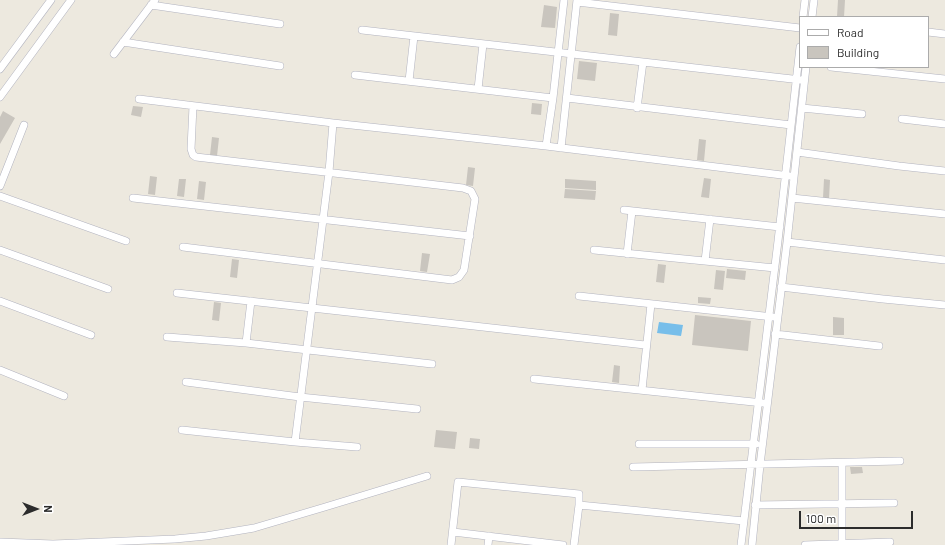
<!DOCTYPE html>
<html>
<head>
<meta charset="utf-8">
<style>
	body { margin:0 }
	#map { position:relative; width:945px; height:545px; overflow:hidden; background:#ede9df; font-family:Barlow,sans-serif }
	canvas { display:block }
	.legend { position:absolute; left:799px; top:16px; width:130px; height:52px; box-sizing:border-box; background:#fff; border:1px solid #ababab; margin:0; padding:5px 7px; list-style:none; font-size:12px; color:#2c2c2c }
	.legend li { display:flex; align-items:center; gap:8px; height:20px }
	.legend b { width:20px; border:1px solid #ababab }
	.north { position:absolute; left:16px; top:489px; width:40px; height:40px; -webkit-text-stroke:3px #fff; paint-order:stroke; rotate:90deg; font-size:11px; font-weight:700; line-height:16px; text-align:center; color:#2c2c2c }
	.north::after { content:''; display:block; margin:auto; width:14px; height:18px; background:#2c2c2c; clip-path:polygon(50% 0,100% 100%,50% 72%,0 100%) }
	.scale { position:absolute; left:799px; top:511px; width:114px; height:18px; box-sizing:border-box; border:2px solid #2c2c2c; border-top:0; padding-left:5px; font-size:12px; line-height:14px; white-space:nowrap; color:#2c2c2c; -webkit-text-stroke:3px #fff; paint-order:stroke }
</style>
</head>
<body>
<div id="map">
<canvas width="945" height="545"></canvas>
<ul class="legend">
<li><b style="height:5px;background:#fff"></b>Road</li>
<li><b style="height:11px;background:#c9c5be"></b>Building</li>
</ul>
<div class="north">N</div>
<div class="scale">100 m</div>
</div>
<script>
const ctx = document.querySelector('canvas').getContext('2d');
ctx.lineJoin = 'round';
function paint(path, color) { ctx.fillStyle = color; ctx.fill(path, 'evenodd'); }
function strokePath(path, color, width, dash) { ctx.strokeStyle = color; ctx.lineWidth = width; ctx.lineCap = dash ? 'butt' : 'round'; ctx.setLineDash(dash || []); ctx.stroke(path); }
paint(new Path2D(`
	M659,322l24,3 -2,11 -24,-3z`), '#77beea');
paint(new Path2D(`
	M838,0h7l-1,17h-7z
	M544,5l13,2 -2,21 -14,-1z
	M610,13l9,1 -2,22 -9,-1z
	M579,61l18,2 -2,18 -18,-2z
	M532,103l10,1 -1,11 -10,-1z
	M133,106l10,1 -2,10 -10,-2z
	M3,111l12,7 -15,26v-27z
	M212,137l7,1 -2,18 -7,-1z
	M699,139l7,1 -2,21 -7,-1z
	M468,167l7,1 -2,18 -7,-1z
	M150,176l7,1 -2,18 -7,-1z
	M704,178l7,1 -2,19 -8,-1z
	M179,179h7l-2,18 -7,-1z
	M565,179l31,2v9l-31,-2z
	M824,179l6,1 -1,19 -6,-1z
	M199,181l7,1 -2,18 -7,-1z
	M565,189l31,2 -1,9 -31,-2z
	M422,253l8,1 -3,18 -7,-1z
	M232,259l7,1 -2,18 -7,-1z
	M658,264l8,1 -2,18 -8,-1z
	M727,269l19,2 -1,9 -19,-2z
	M716,270l9,1 -2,19 -9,-1z
	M698,297l13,1 -1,6 -12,-1z
	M214,302l7,1 -2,18 -7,-1z
	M695,315l56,6 -3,30 -56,-6z
	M833,317l11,1v17h-11z
	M614,365l6,1 -1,17 -7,-1z
	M436,430l21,2 -2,17 -21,-2z
	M470,438l10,1 -1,10 -10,-1z
	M850,467h12l1,6 -12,1z`), '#c9c5be');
const minor = new Path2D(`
	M577,2l223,26
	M151,5l129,19
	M803,17l2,-17
	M812,17l2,-17
	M362,30l439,50
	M928,32l17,2
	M123,42l157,24
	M114,54l41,-54
	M831,67l114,12
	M0,69l51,-69
	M355,75l198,23
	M409,81l5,-45
	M478,89l5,-45
	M0,97l71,-97
	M567,98l224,27
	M139,99l194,24 -4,49 -34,270 -113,-12
	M637,108l6,-46
	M802,108l60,6
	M902,119l43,5
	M333,123l213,23 244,30
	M546,146l7,-48 11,-98
	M561,148l16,-148
	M797,152l102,14 46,5
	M0,186l24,-61
	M0,196l126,45
	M133,198l337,38
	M792,198l153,16
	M624,210l156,17
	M787,242l158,18
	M183,247l269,33 7,-3 5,-7 11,-71 -4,-8 -8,-3 -267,-31 -3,-2 -2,-6 2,-43
	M0,250l108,39
	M594,250l181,18
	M627,254l5,-43
	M705,261l5,-42
	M781,287l102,12 62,6
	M177,293l468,52
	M579,296l194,21
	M0,301l91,34
	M775,334l104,12
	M167,337l79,6 186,21
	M246,343l5,-42
	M0,370l64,26
	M534,379l229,24
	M186,382l114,15 117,12
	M642,390l9,-86
	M295,442l62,5
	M639,444h117
	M633,467l267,-6
	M755,505l139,-2
	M453,532l110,13
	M0,542l53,2 122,-5 31,-3 48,-8 71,-21 102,-31
	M451,545l7,-63 121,12v11l165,16
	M488,545l1,-9
	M574,545l5,-40
	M741,545l37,-304 22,-194
	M752,545l8,-80 27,-223 19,-175
	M805,545l85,-3
	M842,545v-82`);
strokePath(minor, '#b2b3bf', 8);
strokePath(minor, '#fff', 7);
</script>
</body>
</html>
